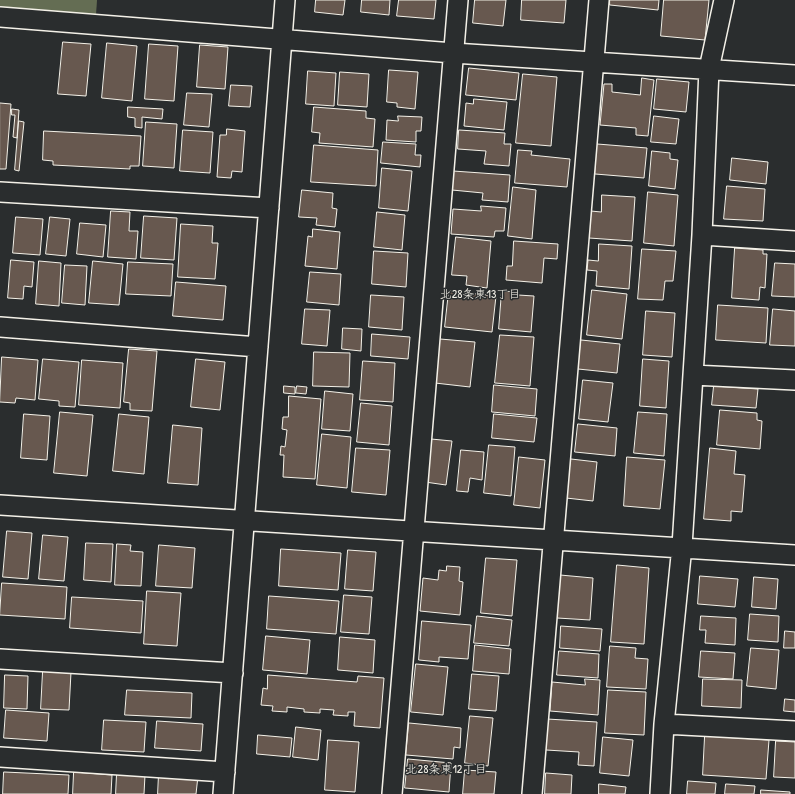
<!DOCTYPE html>
<html>
<head>
<meta charset="utf-8">
<style>
	body { margin:0 }
	canvas { display:block; background:#2a2d2e }
</style>
</head>
<body>
<canvas width="795" height="794"></canvas>
<script>
const ctx = document.querySelector('canvas').getContext('2d');
ctx.lineJoin = 'round';
function paint(path, color) { ctx.fillStyle = color; ctx.fill(path, 'evenodd'); }
function strokePath(path, color, width, dash) { ctx.strokeStyle = color; ctx.lineWidth = width; ctx.lineCap = dash ? 'butt' : 'round'; ctx.setLineDash(dash || []); ctx.stroke(path); }
function label(font, color, halo, rows, align = 'center') {
  ctx.font = font + ' "Patrick Hand","Klee One",sans-serif'; ctx.lineWidth = 3; ctx.setLineDash([]); ctx.textBaseline = 'middle'; ctx.strokeStyle = halo; ctx.fillStyle = color; for (const [text, x, y, turn = 0] of rows) {
    ctx.save(); ctx.translate(x, y); ctx.rotate((+turn || 0) * Math.PI / 180); ctx.textAlign = isNaN(turn) ? turn : align; if (halo) ctx.strokeText(text, 0, 0); ctx.fillText(text, 0, 0); ctx.restore();
  }
}
paint(new Path2D(`
	M0,0h97l-1,15 -96,-8z`), '#646d53');
const building = new Path2D(`
	M316,0h29l-2,15 -28,-3z
	M362,0h28l-1,15 -28,-3z
	M399,0h37l-2,19 -37,-3z
	M475,0h31l-3,26 -30,-3z
	M522,0h44l-2,23 -43,-3z
	M610,0h49l-1,10 -48,-5z
	M664,0h45l-4,40 -44,-4z
	M63,42l28,2 -5,52 -28,-2z
	M107,43l30,3 -5,55 -30,-3z
	M149,44l29,2 -4,55 -29,-2z
	M200,45l28,2 -3,42 -28,-2z
	M469,68l50,5 -3,27 -50,-5z
	M389,70l29,2 -3,37 -18,-2v-4l-10,-1z
	M308,71l28,2 -2,33 -28,-2z
	M340,72l29,2 -2,33 -29,-2z
	M523,74l34,3 -6,69 -35,-3z
	M642,78l12,2 -6,56 -12,-1v-7l-36,-3 4,-41h8v8l28,3z
	M657,79l32,3 -3,30 -32,-3z
	M231,85l21,1 -2,21 -21,-1z
	M187,93l25,1 -3,33 -25,-2z
	M474,99l33,3 -3,28 -40,-4 2,-23 7,1z
	M0,103l11,1 -5,65h-6z
	M128,107l35,2 -1,10 -20,-2v11l-7,-1v-9l-7,-1z
	M314,107l52,4v7l9,1 -2,28 -54,-4 1,-10 -8,-1z
	M12,109l7,1 -2,28 -4,-1 2,-22h-3z
	M398,116l24,1 -1,14h-5v11l-30,-2 1,-20 11,1z
	M654,116l25,3 -3,25 -25,-2z
	M19,121l5,1 -5,49 -4,-1z
	M146,122l31,2 -3,44 -31,-2z
	M227,129l18,2 -3,41 -10,-1 -1,7 -14,-1 3,-42h6z
	M183,130l30,2 -3,41 -30,-2z
	M459,130l46,3 -1,11h7l-2,22 -25,-2 2,-13 -28,-2z
	M44,131l97,5 -2,30h-9v3l-77,-4v-4l-10,-1z
	M383,142l33,2 -1,11h6l-1,12 -39,-4z
	M597,144l50,4 -3,30 -49,-4z
	M314,145l64,5 -2,36 -65,-4z
	M518,150l14,1 -1,4 39,4 -3,28 -52,-4z
	M652,151l18,2v6l8,1 -3,29 -26,-3z
	M732,158l36,4 -2,22 -36,-4z
	M382,168l30,3 -4,40 -29,-3z
	M453,171l57,4 -2,27 -26,-2 1,-7 -31,-3z
	M727,186l38,3 -2,32 -39,-2z
	M513,187l23,3 -4,49 -24,-3z
	M302,190l31,3 -1,15 5,1 -2,18 -19,-2 1,-7 -18,-1z
	M648,192l30,3 -4,51 -30,-3z
	M602,195l33,2 -3,44 -43,-3 2,-27 10,1z
	M481,206l25,2 -2,23h-9l-1,6 -43,-3 2,-25 28,2z
	M111,211l19,1 -1,19h9l-2,28 -28,-2z
	M377,212l28,3 -3,35 -28,-3z
	M144,216l33,2 -3,42 -33,-2z
	M16,217l27,2 -3,36 -27,-2z
	M50,217l20,2 -4,37 -20,-2z
	M80,223l26,2 -3,32 -26,-3z
	M181,224l32,2 -1,17h6l-3,36 -37,-2z
	M313,229l27,3 -3,37 -32,-3 3,-30 4,1z
	M456,237l35,4 -4,47 -21,-3 1,-9 -15,-1z
	M514,241l44,3 -1,15 -13,-1 -2,25 -36,-3 1,-14h5z
	M599,244l33,2 -3,43 -33,-3 1,-15 -10,-1 1,-10 10,1z
	M735,248l28,2v4h4l-2,34 -5,-1 -1,13 -27,-2z
	M642,249l34,2 -3,30h-8l-2,19 -25,-1z
	M374,251l34,2 -2,34 -34,-3z
	M11,260l23,2 -2,25 -8,-1 -1,13 -15,-1z
	M39,261l22,2 -2,43 -23,-2z
	M93,261l30,3 -4,41 -30,-2z
	M128,262l45,2 -2,32 -45,-2z
	M775,263l20,1v33l-23,-1z
	M65,265l22,1 -2,39 -23,-2z
	M310,272l31,2 -2,31 -32,-3z
	M176,282l50,4 -3,34 -50,-4z
	M592,290l35,4 -5,45 -35,-4z
	M449,291l47,5 -4,36 -47,-5z
	M502,291l16,1v3l16,1 -3,36 -32,-3z
	M371,295l33,2 -2,33 -33,-3z
	M718,305l50,3 -2,35 -50,-3z
	M305,309l25,1 -3,36 -25,-2z
	M773,309l22,2v35l-25,-1z
	M646,311l29,2 -3,44 -29,-2z
	M343,328l19,1 -1,22 -19,-2z
	M372,334l38,3 -2,22 -37,-3z
	M500,335l34,2 -4,49 -35,-3z
	M440,339l35,3 -5,45 -35,-4z
	M581,340l39,4 -3,29 -39,-4z
	M129,349l28,2 -5,60 -22,-1v-7l-6,-1z
	M314,352l36,1 -1,34 -36,-1z
	M2,357l36,3 -3,40 -19,-2 -1,5 -15,-1z
	M43,359l36,3 -4,45 -16,-1v-5l-20,-2z
	M196,359l29,3 -5,48 -29,-3z
	M643,359l26,2 -3,47 -26,-2z
	M82,360l41,3 -3,45 -41,-3z
	M363,361l32,2 -2,39 -33,-2z
	M583,380l30,3 -5,39 -29,-3z
	M494,385l43,4 -2,27 -43,-4z
	M284,386l11,1v7l-11,-1z
	M297,386l10,1 -1,7 -10,-1z
	M714,386l44,3 -2,19 -44,-3z
	M325,391l28,3 -3,37 -28,-2z
	M289,396l32,3 -6,80 -32,-2 1,-22h-4l1,-9 4,1 2,-17 -5,-1 1,-12h5z
	M361,403l31,3 -3,39 -32,-3z
	M720,410l37,3v7l5,1 -2,28 -43,-4z
	M60,412l33,3 -6,61 -33,-3z
	M638,412l29,2 -3,42 -30,-3z
	M24,414l26,2 -3,44 -26,-2z
	M119,414l30,3 -5,57 -31,-3z
	M494,414l43,4 -3,24 -42,-4z
	M578,424l39,4 -2,28 -40,-4z
	M173,425l29,3 -4,57 -30,-2z
	M322,434l29,3 -4,51 -30,-3z
	M431,439l21,2 -6,44 -21,-3z
	M489,445l26,2 -4,49 -27,-3z
	M356,448l34,2 -4,45 -34,-3z
	M710,448l26,3 -2,23 11,1 -3,37 -11,-1v10l-27,-2z
	M461,450l23,2 -2,28 -12,-2 -2,14 -11,-1z
	M519,457l26,3 -5,48 -26,-3z
	M627,457l38,3 -5,49 -36,-3z
	M571,459l26,3 -4,39 -27,-3z
	M7,531l25,2 -4,46 -25,-2z
	M43,535l25,2 -4,44 -25,-2z
	M86,543l27,1 -2,38 -27,-2z
	M117,544l14,1 -1,6 13,1 -2,34 -26,-1z
	M159,545l36,3 -3,40 -36,-2z
	M281,549l60,4 -3,37 -59,-4z
	M348,550l28,2 -3,39 -28,-2z
	M486,558l31,2 -5,56 -31,-3z
	M617,565l32,3 -5,76 -33,-2z
	M447,566l13,1 -1,14 4,1 -3,33 -40,-4 3,-33 15,2 1,-10 7,1z
	M560,575l33,3 -3,42 -33,-2z
	M700,576l38,3 -3,28 -37,-3z
	M754,577l24,2 -2,30 -24,-2z
	M2,583l65,4 -2,32 -65,-4z
	M147,591l34,2 -4,53 -33,-2z
	M344,595l28,2 -3,37 -28,-2z
	M269,596l70,5 -3,33 -69,-5z
	M72,597l71,4 -2,32 -71,-5z
	M750,614l29,2 -1,26 -30,-2z
	M477,616l35,4 -3,26 -35,-3z
	M701,616l35,2 -1,27 -30,-2 1,-13h-6z
	M422,621l49,4 -3,34 -29,-2v5l-20,-2z
	M561,626l41,3 -2,22 -40,-3z
	M785,631l10,1v16h-11z
	M266,636l44,4 -3,34 -44,-4z
	M340,637l35,3 -2,33 -35,-3z
	M475,645l36,4 -2,25 -36,-3z
	M610,646l26,2 -1,10 13,1 -2,30 -39,-2z
	M751,648l28,2 -3,39 -29,-3z
	M559,651l40,3 -1,24 -41,-3z
	M701,651l34,2 -2,26 -34,-2z
	M416,664l32,3 -5,48 -32,-3z
	M43,671l28,1 -2,38 -28,-1z
	M472,674l27,2 -3,35 -27,-2z
	M5,675l23,1 -1,33 -23,-1z
	M268,675l89,7 1,-6 26,2 -4,50 -26,-2 1,-14h-7v4l-15,-1 1,-5 -14,-1v4l-16,-1v-3l-17,-2v5l-15,-1 1,-5 -12,-1 2,-17 4,1z
	M585,679l15,1 -2,35 -48,-4 2,-29 33,3z
	M703,679l39,1 -1,28 -39,-2z
	M127,690l65,3 -1,25 -66,-3z
	M608,690l38,2 -2,43 -39,-2z
	M785,699l10,1v12l-11,-1z
	M6,710l43,3 -2,28 -43,-3z
	M470,716l23,2 -5,48 -23,-3z
	M547,719l50,3 -3,44 -16,-1 1,-13 -33,-2z
	M104,720l42,2 -2,30 -42,-2z
	M157,721l46,3 -2,27 -46,-3z
	M409,723l52,5 -1,20 -6,-1 -1,12 -47,-4z
	M296,727l25,3 -3,30 -25,-3z
	M258,735l34,3 -2,19 -33,-3z
	M705,736l64,4 -3,39 -63,-4z
	M603,737l30,3 -4,36 -29,-3z
	M328,740l31,2 -4,50 -30,-2z
	M776,741l19,1v36l-21,-1z
	M408,759l43,4 -2,29 -44,-4z
	M465,770l31,2 -2,22h-31z
	M4,772l65,3 -1,19h-65z
	M74,772l38,3 -1,19h-38z
	M117,773l28,2 -1,19h-28z
	M159,773l39,3 -2,18h-38z
	M546,773l26,2 -1,19h-26z
	M688,781l28,2 -1,11h-28z
	M599,784l27,3 -1,7h-26z
	M726,784l29,2 -1,8h-29z
	M761,790l29,2v2h-29z`);
paint(building, '#67584f');
strokePath(building, '#f4f1e8', 1);
const minor = new Path2D(`
	M0,17l453,36 342,22
	M0,192l269,16
	M702,235l93,6
	M0,327l258,20
	M693,375l102,5
	M0,505c265,18 530,33 795,50
	M0,659l233,14
	M664,724l131,7
	M0,757l225,15
	M223,794l62,-794
	M392,794l66,-794
	M532,794l67,-794
	M660,794l4,-70 18,-178 20,-311 7,-166 15,-69`);
strokePath(minor, '#f4f1e8', 22);
strokePath(minor, '#2a2d2e', 19);
label('12px', '#f4f1e8', '#2a2d2e', [
	["北28条東13丁目",480,295],
	["北28条東12丁目",446,770]
]);
</script>
</body>
</html>
